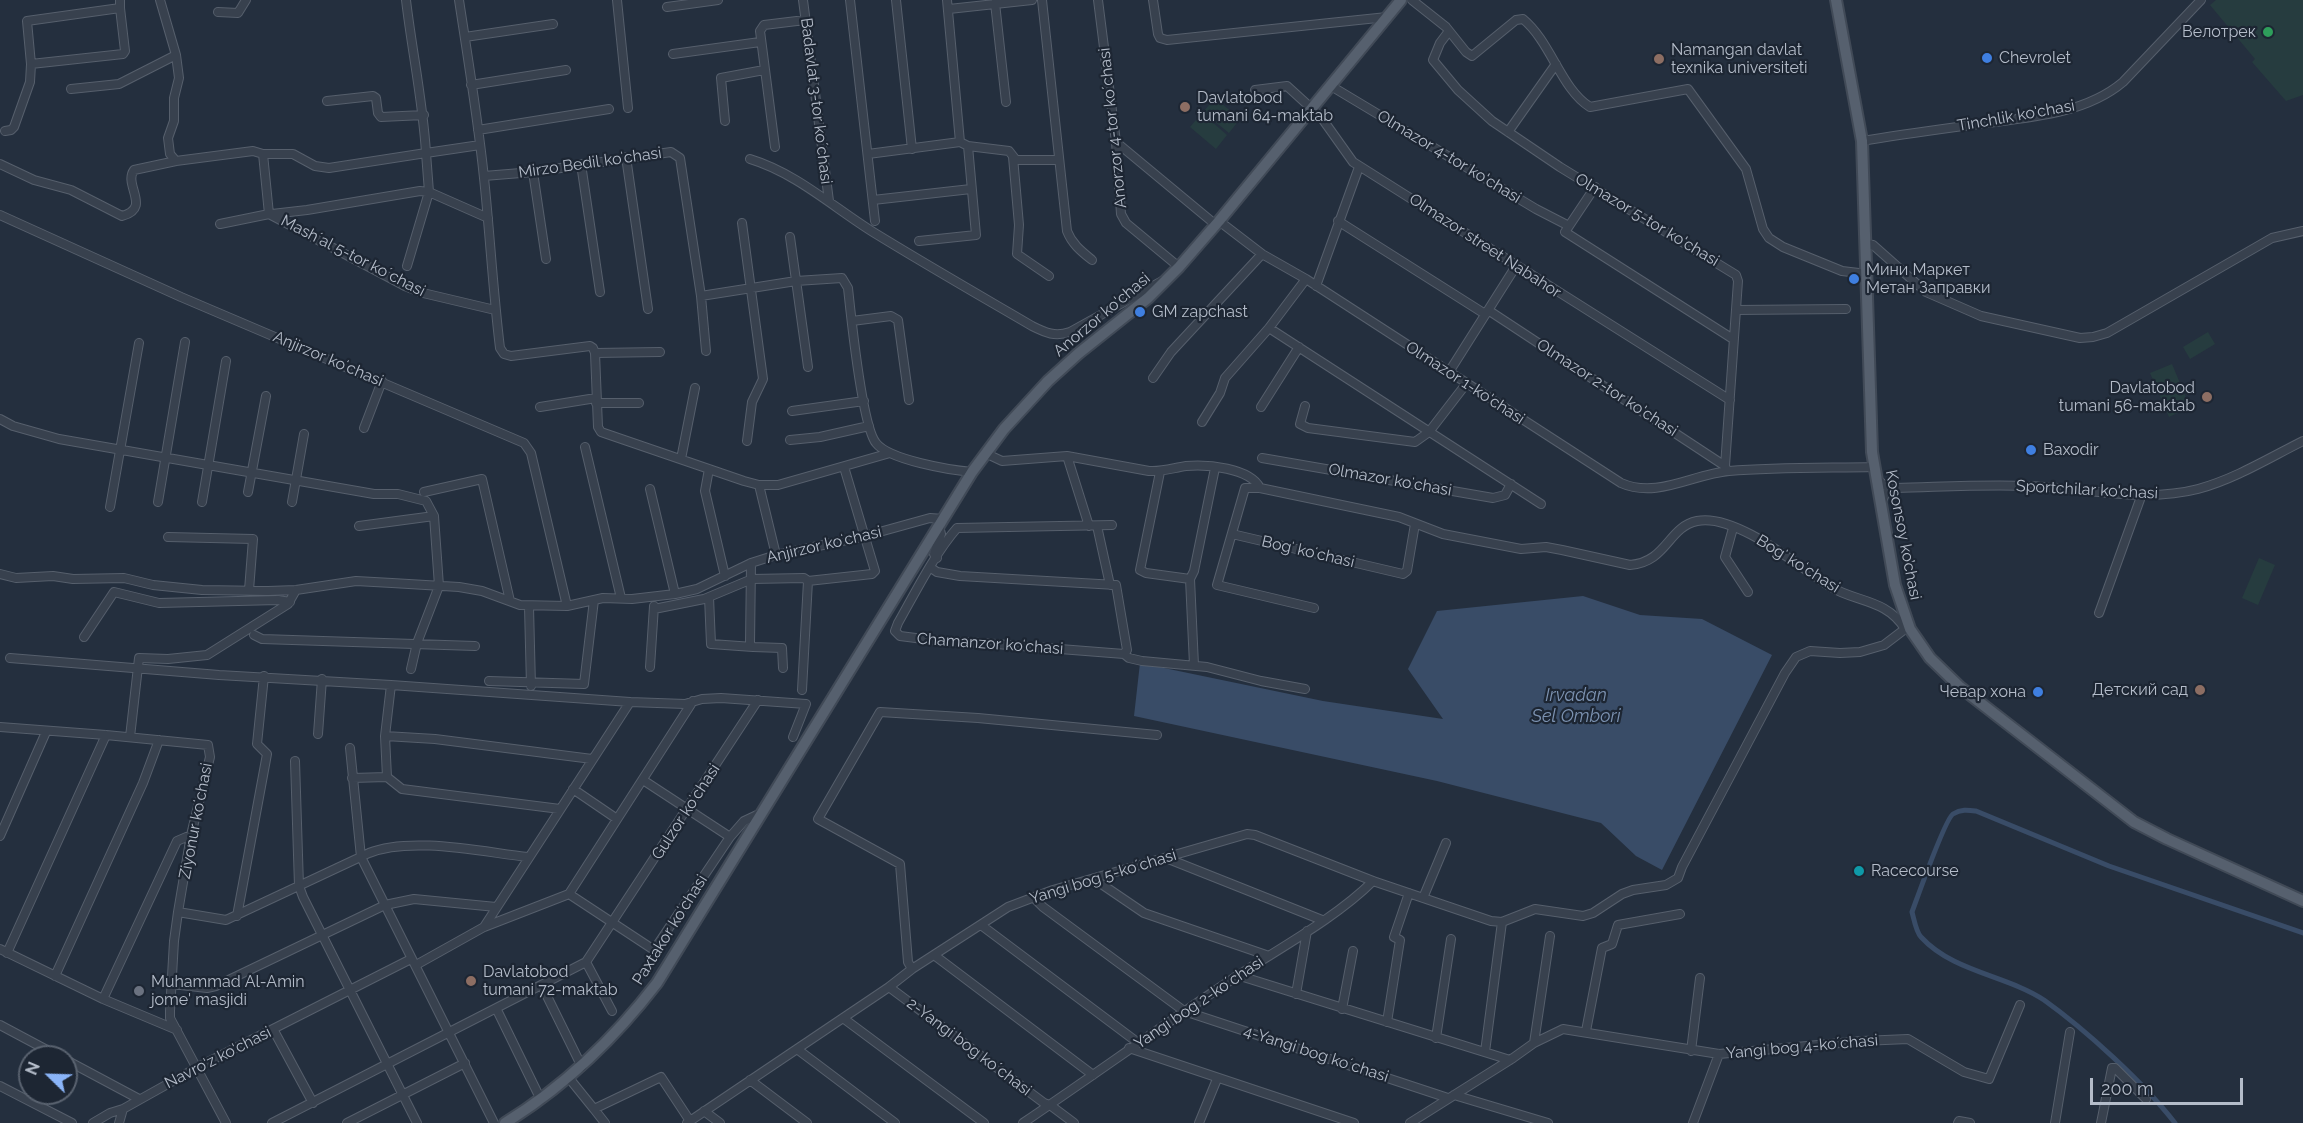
<!DOCTYPE html>
<html>
<head>
<meta charset="utf-8">
<style>
	body { margin:0 }
	#map { position:relative; width:2303px; height:1123px; overflow:hidden; background:#242f3e; font-family:Raleway,sans-serif }
	canvas { display:block }
	.north { position:absolute; left:18px; top:1045px; width:60px; height:60px; box-sizing:border-box; background:#1d2633; border:2px solid #59626f; border-radius:50%; rotate:293deg; font-size:16px; font-weight:700; line-height:24px; text-align:center; color:#b4bcc9 }
	.north::after { content:''; display:block; margin:auto; width:21px; height:27px; background:#8ab4f8; clip-path:polygon(50% 0,100% 100%,50% 72%,0 100%) }
	.scale { position:absolute; left:2090px; top:1078px; width:153px; height:27px; box-sizing:border-box; border:3px solid #b4bcc9; border-top:0; padding-left:8px; font-size:18px; line-height:21px; white-space:nowrap; color:#b4bcc9; -webkit-text-stroke:4px #1d2633; paint-order:stroke }
</style>
</head>
<body>
<div id="map">
<canvas width="2303" height="1123"></canvas>
<div class="north">N</div>
<div class="scale">200 m</div>
</div>
<script>
const ctx = document.querySelector('canvas').getContext('2d');
ctx.lineJoin = 'round';
function paint(path, color) { ctx.fillStyle = color; ctx.fill(path, 'evenodd'); }
function strokePath(path, color, width, dash) { ctx.strokeStyle = color; ctx.lineWidth = width; ctx.lineCap = dash ? 'butt' : 'round'; ctx.setLineDash(dash || []); ctx.stroke(path); }
function label(font, color, halo, rows, align = 'center') {
  ctx.font = font + ' Raleway,sans-serif'; ctx.lineWidth = 4.5; ctx.setLineDash([]); ctx.textBaseline = 'middle'; ctx.strokeStyle = halo; ctx.fillStyle = color; for (const [text, x, y, turn = 0] of rows) {
    ctx.save(); ctx.translate(x, y); ctx.rotate((+turn || 0) * Math.PI / 180); ctx.textAlign = isNaN(turn) ? turn : align; if (halo) ctx.strokeText(text, 0, 0); ctx.fillText(text, 0, 0); ctx.restore();
  }
}
paint(new Path2D(`
	M2216,0h87v95l-17,6 -34,-39 3,-3 -45,-54z
	M1215,98l25,21 -11,14 -26,-21z
	M1202,113l25,22 -11,14 -26,-22z
	M2208,332l7,12 -25,15 -7,-12z
	M2172,364l18,43 -21,10 -19,-44z
	M2259,558l16,7 -17,40 -16,-7z`), '#263c3f');
paint(new Path2D(`
	M1583,596l57,19 62,4 70,36 -110,215 -26,-14 -35,-33 -164,-42 -303,-65 6,-53 183,38 120,18 -35,-50 29,-58z`), '#394c67');
strokePath(new Path2D(`
	M2175,1123c-32,-41 -89,-93 -131,-123 -38,-25 -91,-28 -123,-63 -5,-5 -7,-18 -9,-25 6,-16 33,-93 41,-98 8,-5 15,-4 23,-3l133,55 194,67`), '#394c67', 5);
const minor = new Path2D(`
	M406,0c6,51 17,102 20,153l-97,15 -14,-2 -22,-12h-30l6,60 136,72 18,7 72,17
	M459,0c9,59 19,119 25,178 6,57 9,113 16,170l4,6 7,2 79,-10 3,2 2,5 65,-1
	M617,0l11,108
	M803,0l26,201
	M850,0l25,221
	M896,0l16,149
	M947,0l13,142
	M1042,0l25,231c5,13 14,20 25,29
	M1098,0l18,142 5,72 5,9 53,44
	M1153,0l5,34 2,4 7,2 220,-23
	M1412,0l34,27 20,25 6,4 44,-36 7,-1c28,23 38,70 67,88l98,-18 58,80 17,60 6,9 14,9 59,24 25,3
	M995,3l11,99
	M667,7l51,-7
	M949,9l83,-9
	M218,12l20,1 8,-13
	M1449,31l-9,12 -7,17 25,30 34,31 68,46 176,108 2,6 -13,185 2,5
	M465,37l88,-13
	M673,54l87,-12
	M176,55l3,23 -5,20v23l-6,17 2,16 6,7 77,-10 10,3
	M31,64l92,-10 2,-3 -5,-43
	M471,85l95,-15
	M1331,86l205,123 33,17
	M71,89l48,-5 57,-29 -16,-55
	M1255,90l32,-4 34,31 32,45 377,238
	M327,101l46,-5 3,2 2,15 3,4 43,-2
	M725,121l-4,-43 43,-8
	M478,130l131,-21
	M5,131l6,-1 3,-3 16,-45 1,-18 -4,-43 93,-13v-8
	M1508,132l48,-68
	M1862,141c36,-6 73,-11 109,-16 50,-7 112,-9 152,-43l78,-82
	M1116,142l100,83
	M775,147l-15,-116 4,-6 41,-5
	M868,154l92,-12 8,4 41,5 7,9h43
	M626,157l22,152
	M1013,157l6,68 -2,29 32,22
	M750,159c46,14 83,48 123,73 52,32 106,63 159,94 14,7 23,11 38,6l92,-51
	M0,164l34,16 37,10 51,26c30,-8 1,-31 12,-46l42,-9
	M581,164l19,128
	M533,172l13,87
	M484,176l49,-4 138,-20 9,6 21,138 95,-15 46,-3 6,10c3,28 14,138 28,155 13,17 74,27 96,29
	M1595,187l-30,45 168,107
	M873,200l98,-11
	M272,214l35,-4 113,-19 9,1 59,26
	M0,215l181,82 343,146 7,10 36,153
	M1219,221l43,33 44,25 315,204c36,16 72,-9 108,-12 48,-4 97,-3 145,-4
	M1338,221l147,93
	M742,223l21,156 -11,23 -5,39
	M220,224l49,-10
	M790,237l18,130
	M919,241l57,-6 -8,-89
	M1866,244l7,1 53,47 55,24 99,22 13,-1 14,-4 165,-95 31,-7
	M407,266l22,-74 -3,-39 54,-8
	M1316,286l43,-119
	M701,296l5,55
	M1488,310l237,156
	M1736,310l110,-1
	M852,321l39,-5 7,4 11,80
	M1269,328l272,176
	M595,353l3,74 3,5 143,49 15,4h19l112,-32
	M1449,372l67,-106
	M1153,378l18,-26 91,-98
	M596,403h43
	M1305,406l-5,18 8,4 107,14 14,-10 37,-48
	M540,407l56,-9
	M1261,407l38,-60
	M792,411l72,-10
	M0,419l13,7 46,13 315,55h24l28,7 8,15
	M1202,422l18,-29 5,-15 44,-50 37,-49
	M364,428l18,-47
	M790,440l30,-3 49,-11
	M585,447l36,151
	M985,453l17,8 65,-5 82,15c13,1 24,-3 37,-5 21,-2 64,2 74,22
	M1067,456l22,70
	M1262,458l231,40 12,-3 6,-11
	M681,459l14,-71
	M709,469l-4,22 20,85
	M1160,472l-20,98 6,3 44,6 4,-8 21,-103
	M1877,479l7,6 12,3 -11,6 -4,10
	M759,485l17,70
	M1896,488c44,-1 89,-4 133,-2 55,2 115,17 169,3 37,-10 71,-31 105,-48
	M650,489l25,105
	M248,492l18,-96
	M424,492l58,-13 28,122
	M158,502l27,-160
	M202,502l24,-141
	M292,502l12,-68
	M110,507l29,-164
	M359,526l75,-10 5,70 -22,57 -6,26
	M1097,526l13,59
	M1733,528l-8,29 23,35
	M1232,534l171,40 4,-3 8,-47
	M168,537l85,2 -4,51
	M937,558l-3,-4 7,-20 -2,-8
	M751,563l-1,81 3,3 29,1 1,20
	M931,568l6,4 23,4 156,9 11,65 -3,4 -141,-11 -44,-2 -39,-5 -5,-5 3,-8c17,-30 37,-70 59,-95l155,-3
	M0,574l16,4 37,-2 20,3 51,-1 29,7 49,5 66,1 28,-1 60,-9 36,2 67,4 23,4 38,14 47,1 36,-8 29,1 43,-5 22,-5 54,-26 25,-8 89,-19 65,-18 14,1
	M1190,579l4,86
	M709,597l2,47 42,3
	M529,607l2,79
	M1314,608l-97,-23 28,-97h15l139,29 44,17 78,15 25,-2 16,3 68,15c37,-3 38,-38 67,-44 39,-8 102,46 134,66 24,15 56,12 74,42
	M654,609l50,-10 48,-20 52,-1 4,3 64,-7 3,-3 -31,-104
	M2099,613l43,-119
	M254,635l8,4 213,7
	M84,637l30,-45 45,11 119,-3 12,2
	M1124,654l5,4 13,3 65,6 54,14 44,8
	M10,658l209,17 172,10 -6,51
	M650,667l4,-61
	M489,681l95,3 10,-84
	M391,685l239,17
	M802,690l6,-109
	M0,727l106,8 102,10 2,12 -19,78 -13,77 -4,29 -4,70v7l56,105
	M318,734l4,-55
	M1157,735l-179,-17 -98,-6 -62,107 82,45 8,98 4,7 96,-62 45,-17 194,-56 8,1 118,46 118,40 11,1 33,-13 48,7 10,-3 29,-19 11,-4 33,-5 12,-7 4,-11 103,-194 11,-16 14,-6 30,2 20,-1 24,-7 21,-16h5
	M130,737l9,-79 29,1 39,-4 81,-51 8,-14
	M350,748l11,109 133,266
	M295,761l4,125 4,11 114,226
	M387,777l-2,-41 50,3 157,20
	M352,778l35,-1 15,12 158,20
	M643,780l87,57
	M573,789l44,30
	M0,836l46,-104
	M1166,858l156,62
	M1094,879l50,34 125,43
	M569,894l85,56 76,-113 14,-16 17,-8
	M569,894l124,-193
	M1033,897l10,10 141,104 264,87
	M1423,898l23,-55
	M178,912l48,8 143,-67c42,-17 113,-1 159,4
	M237,916l30,-162 -10,-10 7,-68
	M981,925l156,117
	M484,927l146,-225 55,2 17,-5 19,-1 85,6 -13,33
	M0,949l103,50 74,31
	M7,953l99,-218
	M934,955l159,120
	M586,962l26,49
	M416,965l68,-38 85,-33
	M1237,975l273,85
	M55,976l88,-193 16,-43
	M172,984l35,4 9,-2 169,-81 29,-6 82,8
	M542,986l40,81
	M889,987l155,116 6,2 24,18
	M1296,994l11,-63
	M103,999l74,-158 14,-6
	M1342,1009l11,-58
	M497,1010l44,90
	M843,1018l141,105
	M1387,1022l13,-82 -6,-3 15,-44
	M0,1025l60,32
	M273,1029l40,74
	M1586,1031l16,-83 10,-4 6,-19 62,-11
	M1436,1038l15,-99
	M1534,1043l16,-107
	M1129,1048l225,75
	M797,1049l98,74
	M1691,1051l9,-73
	M1485,1052l17,-130
	M66,1060l73,39
	M569,1078l25,31 67,-32 29,44
	M750,1080l57,43
	M0,1086l72,37
	M1454,1095l94,28
	M594,1109l11,14
	M704,1111l16,12
	M93,1123l17,-10 13,-4 75,-42 213,-108
	M119,1123l4,-14
	M272,1123l314,-161 172,-262
	M347,1123l118,-60
	M687,1123l202,-136 23,-18
	M1023,1123c71,-48 140,-98 211,-145 44,-29 102,-60 139,-97
	M1199,1123l18,-44
	M1410,1123l103,-65 21,-15 29,-14 156,25 143,-13 46,-2 56,33 25,7 31,-74
	M1693,1123l26,-69
	M1958,1123l1,-2 11,2
	M2055,1123l15,-91
	M2101,1123l11,-55h3l31,31`);
const major = new Path2D(`
	M1836,0l26,141 10,311 23,133 15,44 20,29 30,29 174,135 33,17 136,62
	M505,1123c60,-37 109,-84 152,-140l315,-511 32,-43 44,-48 31,-28 69,-55 31,-31 40,-46 182,-221`);
strokePath(minor, '#565f6c', 10);
strokePath(major, '#414a57', 14);
strokePath(minor, '#38414e', 8);
strokePath(major, '#56606e', 10);
for (const [x, y, r, color] of [
	[2268,32,6,"#2e9e5b"],
	[1987,58,6,"#3f7fe0"],
	[1659,59,6,"#8d6e63"],
	[1185,107,6,"#8d6e63"],
	[1854,279,6,"#3f7fe0"],
	[1140,312,6,"#3f7fe0"],
	[2207,397,6,"#8d6e63"],
	[2031,450,6,"#3f7fe0"],
	[2200,690,6,"#8d6e63"],
	[2038,692,6,"#3f7fe0"],
	[1859,871,6,"#0f9aa8"],
	[471,981,6,"#8d6e63"],
	[139,991,6,"#6b7280"]
]) { const dot = new Path2D(); dot.arc(x, y, r, 0, 2 * Math.PI); ctx.fillStyle = color; ctx.fill(dot); strokePath(dot, '#1d2633', 2); }
label('16px', '#b4bcc9', '#1d2633', [
	["Велотрек",2256,32,"right"],
	["Namangan davlat",1671,50],
	["texnika universiteti",1671,68],
	["Chevrolet",1999,58],
	["Davlatobod",1197,98],
	["tumani 64-maktab",1197,116],
	["Мини Маркет",1866,270],
	["Метан Заправки",1866,288],
	["GM zapchast",1152,312],
	["Davlatobod",2195,388,"right"],
	["tumani 56-maktab",2195,406,"right"],
	["Baxodir",2043,450],
	["Детский сад",2188,690,"right"],
	["Чевар хона",2026,692,"right"],
	["Racecourse",1871,871],
	["Davlatobod",483,972],
	["tumani 72-maktab",483,990],
	["Muhammad Al-Amin",151,982],
	["jome' masjidi",151,1000]
], 'left');
label('16px', '#b4bcc9', '#1d2633', [
	["Badavlat 3-tor koʼchasi",816,101,83],
	["Tinchlik ko'chasi",2016,116,-10],
	["Anorzor 4-tor koʼchasi",1113,128,-96],
	["Olmazor 4-tor ko'chasi",1449,157,31],
	["Mirzo Bedil koʻchasi",590,163,-8],
	["Olmazor 5-tor ko'chasi",1647,220,31],
	["Olmazor street Nabahor",1485,246,33],
	["Mashʼal 5-tor koʼchasi",353,256,27],
	["Anorzor ko'chasi",1102,315,-40],
	["Anjirzor koʻchasi",328,359,23],
	["Olmazor 1-ko'chasi",1465,383,33],
	["Olmazor 2-tor ko'chasi",1607,388,33],
	["Olmazor koʻchasi",1390,480,10],
	["Sportchilar ko'chasi",2087,490,3],
	["Kosonsoy ko’chasi",1903,535,79],
	["Anjirzor koʻchasi",824,545,-13],
	["Bogʻ koʻchasi",1308,552,13],
	["Bogʻ koʻchasi",1798,564,32],
	["Chamanzor koʻchasi",990,644,4],
	["Gulzor koʻchasi",686,812,-57],
	["Ziyonur koʻchasi",196,821,-79],
	["Yangi bog 5-koʼchasi",1103,877,-17],
	["Paxtakor koʻchasi",670,930,-58],
	["Yangi bog 2-koʼchasi",1199,1003,-34],
	["2-Yangi bog koʼchasi",969,1047,37],
	["Yangi bog 4-koʼchasi",1802,1047,-5],
	["4-Yangi bog koʼchasi",1316,1054,18],
	["Navro'z ko'chasi",218,1058,-27]
]);
label('italic 18px', '#7c92b1', '#1d2633', [
	["Irvadan",1576,696],
	["Sel Ombori",1576,717]
]);
</script>
</body>
</html>
